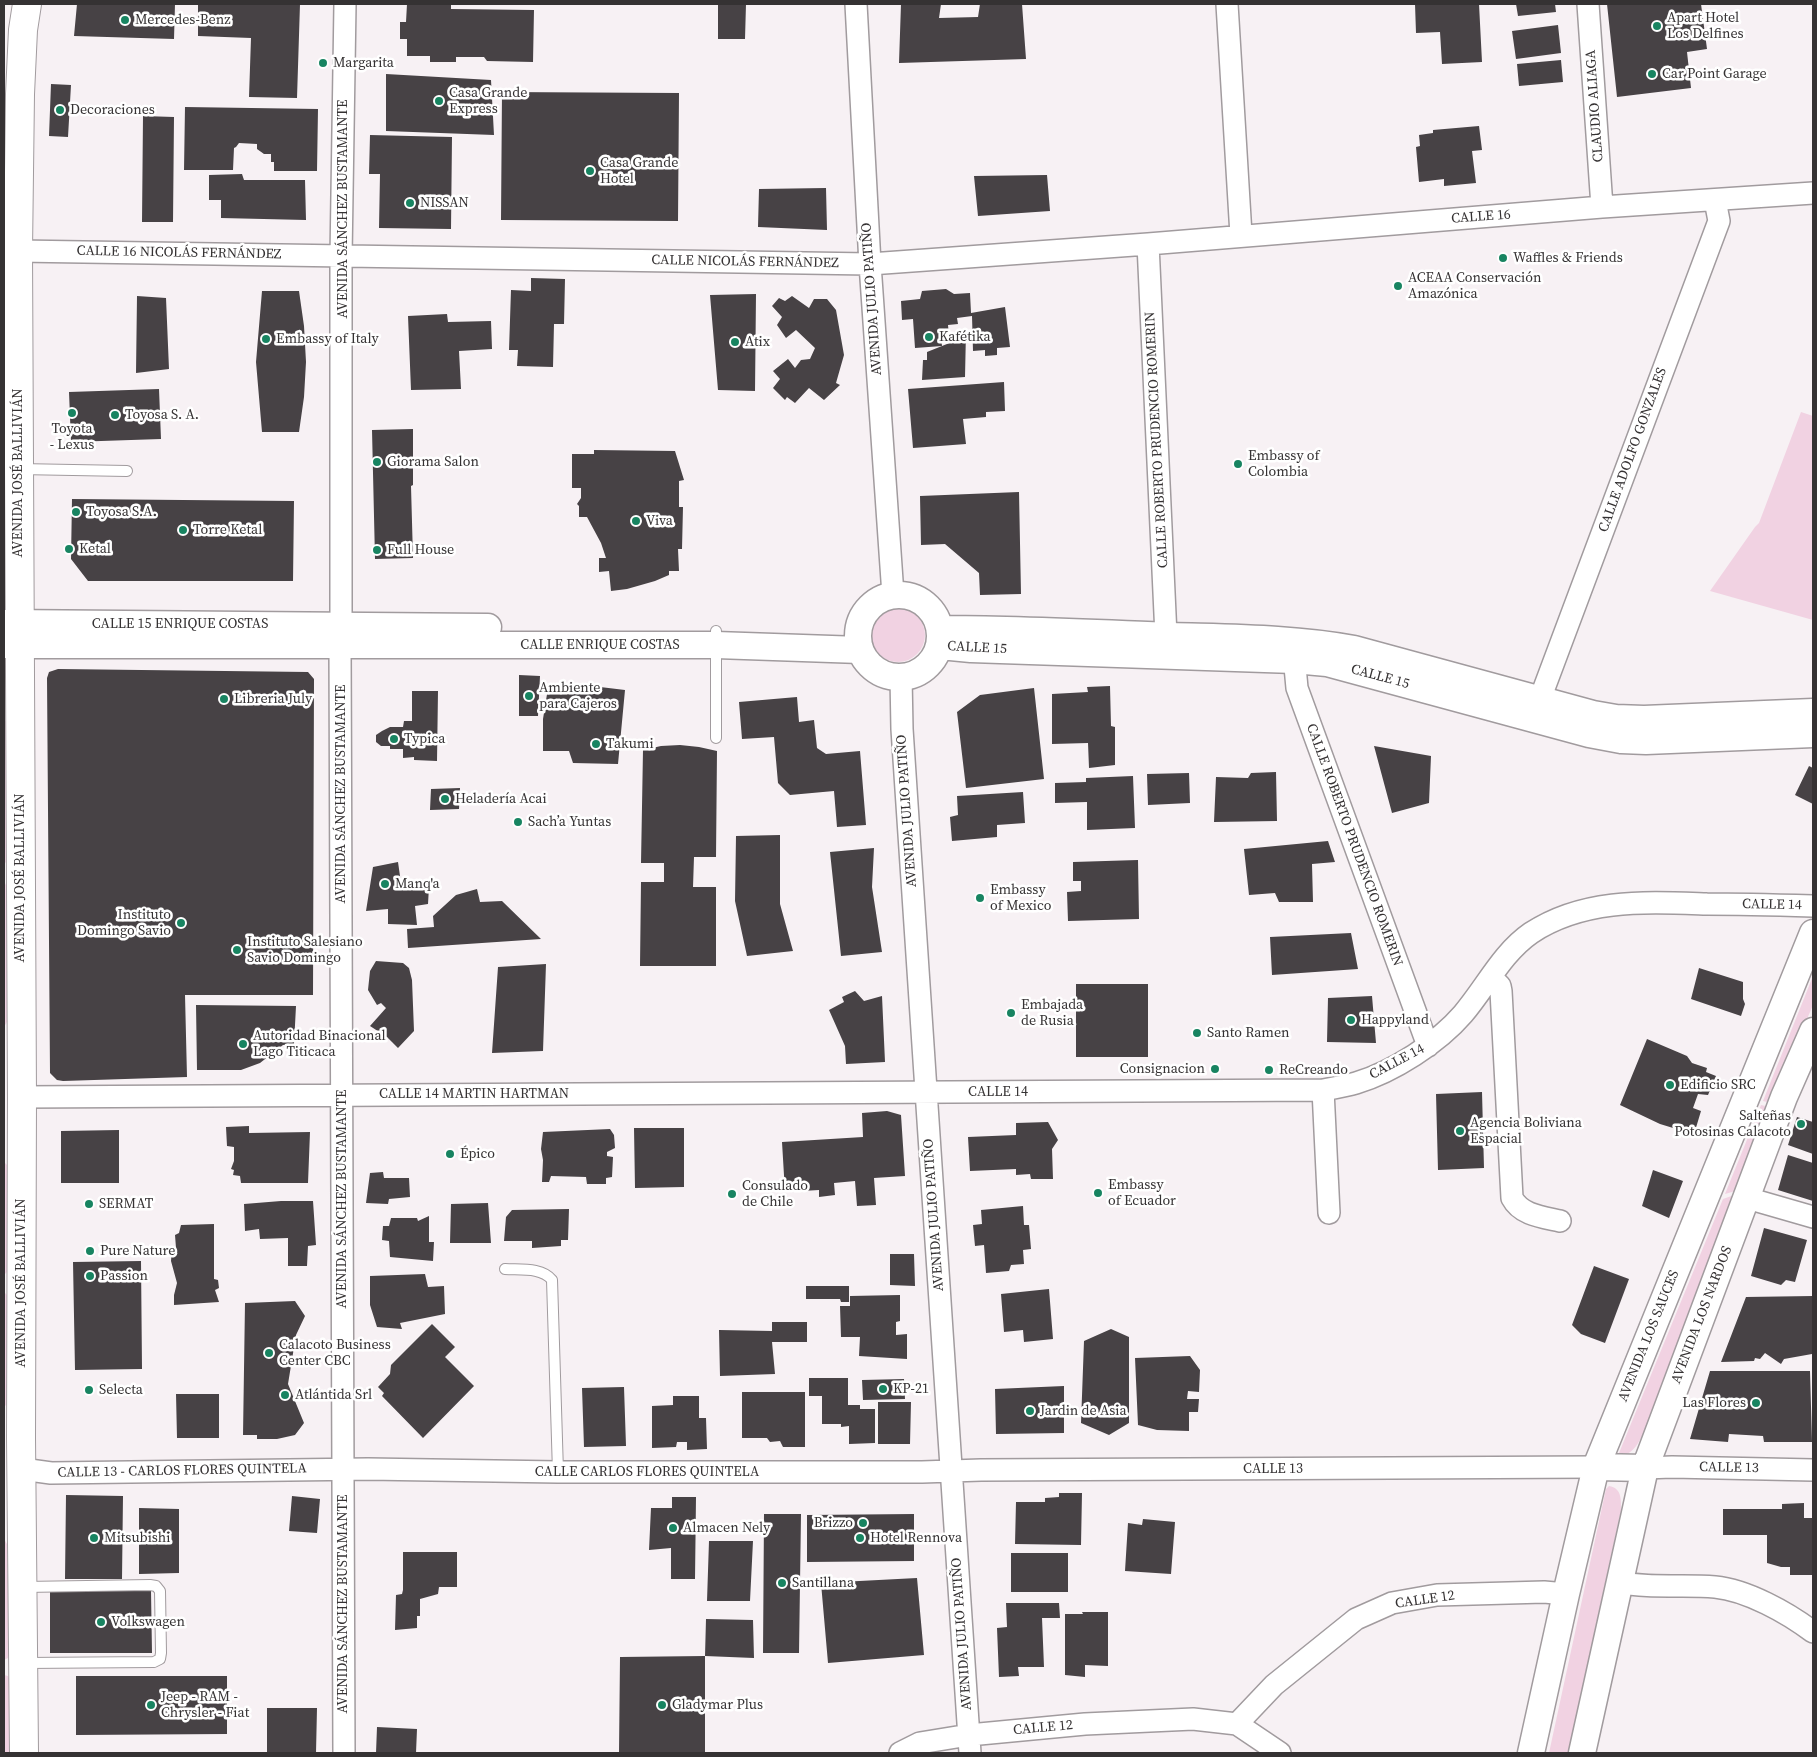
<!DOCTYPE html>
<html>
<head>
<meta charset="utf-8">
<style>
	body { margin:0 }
	#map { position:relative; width:1817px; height:1757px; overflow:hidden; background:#f7f1f4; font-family:"Source Serif 4",serif }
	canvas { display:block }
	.frame { position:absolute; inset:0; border:5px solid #353233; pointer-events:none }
</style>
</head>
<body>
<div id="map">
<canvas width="1817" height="1757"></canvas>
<div class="frame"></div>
</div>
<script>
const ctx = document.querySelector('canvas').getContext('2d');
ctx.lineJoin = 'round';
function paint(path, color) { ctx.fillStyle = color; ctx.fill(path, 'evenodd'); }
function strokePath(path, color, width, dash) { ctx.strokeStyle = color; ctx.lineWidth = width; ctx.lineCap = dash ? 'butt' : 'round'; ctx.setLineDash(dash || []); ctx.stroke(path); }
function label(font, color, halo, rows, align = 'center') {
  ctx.font = font + ' "Source Serif 4",serif'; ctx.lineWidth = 5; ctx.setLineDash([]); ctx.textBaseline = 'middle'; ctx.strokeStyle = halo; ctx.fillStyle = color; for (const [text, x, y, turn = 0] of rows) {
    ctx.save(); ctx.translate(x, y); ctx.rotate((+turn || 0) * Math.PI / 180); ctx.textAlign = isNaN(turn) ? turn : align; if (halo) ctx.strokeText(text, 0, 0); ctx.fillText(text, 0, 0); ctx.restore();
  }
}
paint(new Path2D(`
	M1801,412l12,4v204l-103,-29 45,-64 4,-4z
	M871 635a27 27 0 1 1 54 0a27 27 0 1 1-54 0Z
	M4,718l2,4v140l-2,3z
	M5,883l2,4v135l-3,5z
	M1813,976v29l-42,98 -8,-2z
	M1761,1105l9,2 -31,83 -14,4z
	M4,1162l4,4v105l-4,4z
	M1737,1194l-91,234c-5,10 -12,28 -26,27l-1,-2 104,-254z
	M4,1292l4,4 -1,108 -3,3z
	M1609,1486c13,2 12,14 12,24l-53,243h-19l57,-264z
	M4,1539l3,5 3,109 -2,5 -4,2z
	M4,1675l4,1 2,4 1,73h-7z`), '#f1d2e2');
paint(new Path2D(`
	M77,4h98l-1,35 -100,-3z
	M198,4h102l-3,94 -48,-1 2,-59 -53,-2z
	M407,4h44v5l83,1 -1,52 -46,-1 -3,-4h-28v5h-26v-6h-23v-17h-7v-17h6z
	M718,4h28l-1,35h-27z
	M901,4h40l-2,14 39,-1 2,-13h42l4,55 -127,4z
	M1415,4h64l3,58 -40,2 -2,-32 -24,1z
	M1516,4h39l1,8 -38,4z
	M1607,4h94l6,45 -20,3 4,36 -74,9z
	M1558,25l3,28 -45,6 -4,-28z
	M1561,60l2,22 -44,4 -2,-22z
	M386,74l105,6 3,55 -108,-4z
	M51,84l20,1 -3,52 -19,-1z
	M502,92l177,1 -1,128 -177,-1z
	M185,107l133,2 -1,62h-43v-9h-3v-8h-7l-7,-5v-5l-18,-1 -3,4 -2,1 -1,22h-49z
	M143,116l31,1 -1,105h-31z
	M1479,126l3,24 -10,1 4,32 -32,3v-7l-25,3 -3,-35 4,-1 -1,-11 14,-2v-3z
	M370,135l82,2 -1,92 -72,-1 1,-54h-11z
	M242,174l2,6h61l1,40 -85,-2v-18h-12v-25z
	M1047,175l3,36 -72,5 -4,-40z
	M826,188l1,42 -69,-3 1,-38z
	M531,278l34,1 -1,45h-10l-1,43 -36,-1 1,-16h-9l2,-60 20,1z
	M946,289l8,5 16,-1 1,20 34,-6 5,40 -13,1v7l-12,1v-6l-12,1 -1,-35 -15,2 1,6 -10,1 1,11 -8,1 1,9 -27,2 -2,-29 -11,1 -1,-19 19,-2 2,-8z
	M262,291h37l5,35 2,36 -2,35 -5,35h-37l-6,-70z
	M756,294l-1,97 -37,-1 -8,-95z
	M137,296l29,2 3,71 -33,4z
	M792,296l17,12 5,-9h13l9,11 8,45 -8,28 4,2 -16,15 -15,-12 -14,15 -8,-6 -2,3 -12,-12 7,-9 -7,-8 15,-12 7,9 6,-8 9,-1 5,-11 -19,-18 -10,8 -9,-13 5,-8 -10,-11 7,-8 6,3z
	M447,314l1,8 43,-1 1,28 -33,2 2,38 -50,1 -3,-74z
	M966,331l-1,46 -43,3 1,-20h4v-8l25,-10 2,-9z
	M1004,382l1,29 -19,1v5l-23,2 3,25 -53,4 -5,-59z
	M159,389l2,50 -90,3 -2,-50z
	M413,429v56l-2,1 2,72 -38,1 -3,-129z
	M594,450l81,1 9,29 -5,1v26h4l-1,42h-4l1,22h-10v4l-14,6 -28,8 -16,2 -2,-20 -10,1v-14h7l-5,-15 -14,-26h-8v-11l-2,-2 4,-6v-10h-9v-34h22z
	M1019,492l2,102 -41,1 -1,-22 -34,-29 -24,1 -1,-49z
	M72,499l222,2 -1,80h-205l-17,-22z
	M58,669l250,3 6,7 -1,316h-128l2,82 -124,4 -6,-1 -7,-7 -3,-395 2,-6z
	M519,675l21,1 -2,40h-19z
	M567,683l58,7 -7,74 -45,-1 -4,-12h-26v-32l5,-31z
	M1110,686l1,40 4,1v38l-26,3 -1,-25 -36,1v-50l36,-2 -1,-5z
	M1034,688l10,91 -78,9 -9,-76 23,-17z
	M412,691h26l-1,70 -23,-1v-3l-11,1v-9h-13v-3h-9l-5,-4v-7l6,-4 8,-4h13l1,-6h8z
	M797,697l2,25 15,-2 3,28 9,6 34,-3 6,74 -29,2 -3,-36 -44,4 -12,-12 -4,-46 -32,2 -3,-37z
	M680,745l19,2 18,4 -1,106h-22l-1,30h23v79h-76l1,-84h23v-19h-23l2,-113 18,-4z
	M1374,746l57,10 -2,47 -37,10z
	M1809,766l4,2v36l-18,-9z
	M1276,772l1,49 -63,1 2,-45 32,1 3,-5z
	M1189,773l1,30 -42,2 -1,-31z
	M1133,776l2,52 -48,2v-28l-32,1v-20l31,-1v-4z
	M460,788l-1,21 -29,1 1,-21z
	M1023,792l2,31 -28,2v12l-45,4 -2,-24 8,-2 -1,-19z
	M780,835v69l13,47 -46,5 -12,-55 1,-65z
	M1328,841l7,21 -23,2 1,38h-34l-4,-9 -26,2 -5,-46z
	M874,848l-2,39 10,65 -41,4 -11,-104z
	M1138,860l1,59 -71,2 -1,-29 14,-1v-10h-8v-19z
	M398,862l4,28 27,-3 -1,17 -13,2 2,19 -29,-1v-15l-22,2 7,-44z
	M477,889l3,13 22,-1 39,38 -133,9 -1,-19 27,-2 -1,-11 23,-21z
	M1351,933l7,36 -86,6 -2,-38z
	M376,961l27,2 6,5 3,12 2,51 -16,17 -11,-11 -17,-11 16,-18 -5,-5 -4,2 -9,-15 2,-19z
	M546,964l-3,87 -51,2 6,-86z
	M1699,968l44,14v17l2,5 -4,12 -50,-17z
	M1076,984h72v73h-72z
	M855,991l9,10 18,-5 3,66 -39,2 -1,-18 -16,-36 15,-8 -2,-5z
	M1372,996l4,47 -49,-1 1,-44z
	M196,1005l100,1 -2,38 -11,1 -23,18 -19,7h-44z
	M1647,1039l40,17 5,7 15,5 -1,4 10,4 -8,19 -10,-1 -5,14 8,3 -6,20 -9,-3 -3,3 -23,-7 -40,-19z
	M1482,1092l2,76 -46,2 -2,-76z
	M887,1111l14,4 4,61 -31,2 2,27 -19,1 -2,-25 -21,2 1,12 -16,2v-7l-34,2 -3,-50 81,-5 -1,-24z
	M1797,1117l16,5v32l-25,-9z
	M1048,1122l10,18 -6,9 1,30h-22l-1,-5 -14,1v-6l-46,2 -2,-34 48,-2v-12z
	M249,1126v7l61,-1 -2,51h-67l-1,-7 -7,-1 1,-5 -3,-1 3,-8v-14l-7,-1 -1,-19z
	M634,1128h50v59l-49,1z
	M610,1129l4,6 1,13 -8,4v4l6,1 -1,20 -6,1v6h-19l-1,-7 -35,-1 -2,6h-7l1,-22 -2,-11 2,-17z
	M119,1130v53h-58v-52z
	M1788,1155l25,8v38l-35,-11z
	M1653,1170l30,11 -14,37 -27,-12z
	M383,1172l1,6h25l1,19 -21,2 -1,5 -22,-1 4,-30z
	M281,1201h32l3,44 -8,1 -1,20h-19v-28l-28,1 -1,-10 -14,2 -1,-27z
	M488,1203l3,40h-41l1,-39z
	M1023,1206l1,19h5l2,24 -8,1 1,14 -13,1 -2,6 -23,2 -2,-28 -9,1 -2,-21 9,-1 -1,-14z
	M569,1209l-1,31h-7v6l-29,2v-7h-28l2,-24 6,-7z
	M429,1216v26h5l-1,19 -43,-4 -1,-16 -7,-1 1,-14h6l2,-8h26l1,3z
	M214,1224v55l4,1 1,8 -4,2 4,12 -45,3v-10l3,-12 -6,-22 1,-14 4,1 -1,-13 4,-2 2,-8z
	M1764,1228l43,12 -12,42 -9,-2 -5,5 -30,-9z
	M890,1254h24l1,32 -25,-1z
	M141,1261l1,108 -67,1 -2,-108z
	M1594,1266l35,13 -24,64 -24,-9 -9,-9z
	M425,1274l3,13 16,-1 1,28 -45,9 2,6 -25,-2 -7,-22v-29z
	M806,1286h43v16h-8l-1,-3h-34z
	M1049,1289l4,50 -29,3 -1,-12 -19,2 -3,-38z
	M900,1295v26l-4,1v13l11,-1v25l-48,-3 1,-19h-19l-1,-31h10v-10z
	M1813,1296l-1,58 -28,5 -3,5 -16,-11 -5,6 -5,-1 -1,3 -33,1 25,-65z
	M295,1301l10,15 -9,19 -8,49 16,39 -9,12 -18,4h-20v-4h-14l2,-132z
	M772,1322h35v20h-35l3,32 -55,2 -1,-46 53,1z
	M432,1324l23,23 -10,10 29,29 -51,52 -41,-42 2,-3 -6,-6 12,-13 1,-9z
	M1111,1329l18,8v86l-20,12 -28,-12 3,-82z
	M1190,1356l10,14 -1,22 -11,-1 -1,8h12l-1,13h-9v19l-32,-1 -19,-5 -3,-67z
	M1710,1371h100l2,71h-48l-1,-6 -34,-2 -1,8 -38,-3z
	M809,1378h39v27h12v4h15v34l-26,1v-18l-8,1v-3h-19v-28h-13z
	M904,1379l1,20 -42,1 -1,-20z
	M1064,1386v47l-68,1 -1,-45z
	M624,1387l2,59 -42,1 -2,-59z
	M742,1392h63v55h-22l-3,-6 -10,1 -3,-4h-25z
	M176,1394h43v44h-42z
	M673,1396h26v22h7l1,31 -20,1v-8h-10l-1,5 -24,1v-42l21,-1z
	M878,1402h33l-1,42h-32z
	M1059,1493h23l-1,52 -66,-1 1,-42h29v-4l14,-1z
	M66,1495l57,1 -1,83h-57z
	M292,1496l28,3 -3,34 -28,-2z
	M672,1497h24l-1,82h-24v-31l-22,2 2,-42h21z
	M1804,1503v15h9v57h-23v-8h-9l-14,-4v-28h-44v-26h59v-5z
	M139,1508l40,1v64l-40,1z
	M764,1514h37l-2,139h-36z
	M914,1514v47l-107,1v-47z
	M1143,1519l32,3 -4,52 -46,-3 3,-48 14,2z
	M709,1541h44l-3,60h-43z
	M403,1552h54v35h-18l-1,7 -18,5v17h-3v12l-22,2 1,-35 6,-1 1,-4z
	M1011,1553h57v39h-57z
	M917,1578l7,77 -96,8 -7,-80z
	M50,1591h101l1,62h-102z
	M1006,1603h53l1,15h-18l2,49h-26l1,9 -20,1 -2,-49 10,-1z
	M1082,1612h26v54l-23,-1v12l-20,-2v-61h18z
	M706,1619l47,1 1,38 -49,-2z
	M705,1656v97h-86l1,-96z
	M76,1676h151v58l-151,1z
	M267,1708h50l-1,45h-49z
	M377,1727l40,2 -1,24h-40z`), '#474245');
const service = new Path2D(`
	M19,469l108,2
	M716,738v-107
	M505,1269c15,1 37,-2 47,11l6,192
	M24,1587l126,-2 6,1 4,5 1,62 -1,6 -6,3 -129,1`);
const minor = new Path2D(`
	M856,4l14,260 23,331
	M1227,4l14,231
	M1588,4l14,203
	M1148,244l18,392
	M18,251l852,13 278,-20 454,-37 211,-14
	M341,625v-368l4,-253
	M340,645l4,1108
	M1293,645l4,43 131,358
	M901,677l1,52 68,1024
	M1540,699l179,-478 -4,-21
	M1491,977l9,9 1,5 11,207c9,17 30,19 48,23
	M1323,1090l6,123
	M22,1097l1301,-7c11,-2 23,-4 33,-7 37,-11 82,-40 107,-69 23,-27 39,-61 68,-81 53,-35 116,-31 176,-29 36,0 71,1 106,2
	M1747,1198l66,19
	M1645,1468l27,-1 141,3
	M22,1469l29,4 317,-4 190,3h364l59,-2 615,-3
	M1619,1582c31,7 64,2 96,5 32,3 73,26 98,45
	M1237,1724l37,-39 82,-66 36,-16 45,-8 107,-3 22,2
	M900,1753l20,-10 49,-8 116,-11 108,-5 44,5 43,29`);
const tertiary = new Path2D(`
	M858 636a41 41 0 1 1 82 0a41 41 0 1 1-82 0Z
	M4,623l484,4
	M940,629c77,0 155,4 232,7 61,2 122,2 182,13l239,65 23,4 28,1 169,-7
	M4,645h712l144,5
	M940,646l31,3 323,11 33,3 262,71 32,6 25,1 167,-7
	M1596,1467l49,1
	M1531,1753l35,-159 30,-127 217,-534
	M1582,1753l63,-285 139,-371 29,-66`);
const primary = new Path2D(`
	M24,1753l-3,-315 1,-341 -4,-846 2,-157 3,-64 4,-26`);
strokePath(service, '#a19b9e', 12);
strokePath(minor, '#a19b9e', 24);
strokePath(tertiary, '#a19b9e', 29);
strokePath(primary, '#a19b9e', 30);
strokePath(service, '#fff', 10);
strokePath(minor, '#fff', 21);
strokePath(tertiary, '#fff', 26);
strokePath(primary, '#fff', 28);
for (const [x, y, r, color] of [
	[125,20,5,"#188461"],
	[1657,26,5,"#188461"],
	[323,63,5,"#188461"],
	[1652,74,5,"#188461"],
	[439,101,5,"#188461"],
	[60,110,5,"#188461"],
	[590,171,5,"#188461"],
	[410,203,5,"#188461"],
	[1503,258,5,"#188461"],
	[1398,286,5,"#188461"],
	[929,337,5,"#188461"],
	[266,339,5,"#188461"],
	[735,342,5,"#188461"],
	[72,413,5,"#188461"],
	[115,415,5,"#188461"],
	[377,462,5,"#188461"],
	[1238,464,5,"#188461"],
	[76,512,5,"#188461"],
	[636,521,5,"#188461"],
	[183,530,5,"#188461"],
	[69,549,5,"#188461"],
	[377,550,5,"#188461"],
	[529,696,5,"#188461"],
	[224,699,5,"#188461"],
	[394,739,5,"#188461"],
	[596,744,5,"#188461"],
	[445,799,5,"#188461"],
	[518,822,5,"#188461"],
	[385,884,5,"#188461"],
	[980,898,5,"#188461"],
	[181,923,5,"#188461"],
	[237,950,5,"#188461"],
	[1011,1013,5,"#188461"],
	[1351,1020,5,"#188461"],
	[1197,1033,5,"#188461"],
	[243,1044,5,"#188461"],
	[1215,1069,5,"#188461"],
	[1269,1070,5,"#188461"],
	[1670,1085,5,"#188461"],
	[1801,1124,5,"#188461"],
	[1460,1131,5,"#188461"],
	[450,1154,5,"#188461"],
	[1098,1193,5,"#188461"],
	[732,1194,5,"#188461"],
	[89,1204,5,"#188461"],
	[90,1251,5,"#188461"],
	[90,1276,5,"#188461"],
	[269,1353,5,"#188461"],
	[883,1389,5,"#188461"],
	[89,1390,5,"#188461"],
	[285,1395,5,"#188461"],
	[1756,1403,5,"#188461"],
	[1030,1411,5,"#188461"],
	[863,1523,5,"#188461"],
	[673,1528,5,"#188461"],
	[94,1538,5,"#188461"],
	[860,1538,5,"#188461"],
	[782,1583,5,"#188461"],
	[101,1622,5,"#188461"],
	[151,1705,5,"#188461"],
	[662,1705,5,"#188461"]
]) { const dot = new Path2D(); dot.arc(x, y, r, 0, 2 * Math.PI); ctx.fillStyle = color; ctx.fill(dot); strokePath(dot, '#fff', 2); }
label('14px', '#353233', '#fff', [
	["Apart Hotel",1667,18],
	["Los Delfines",1667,34],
	["Mercedes-Benz",135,20],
	["Margarita",333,63],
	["Car Point Garage",1662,74],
	["Casa Grande",449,93],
	["Express",449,109],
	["Decoraciones",70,110],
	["Casa Grande",600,163],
	["Hotel",600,179],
	["NISSAN",420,203],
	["Waffles & Friends",1513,258],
	["ACEAA Conservación",1408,278],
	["Amazónica",1408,294],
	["Kafétika",939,337],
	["Embassy of Italy",276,339],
	["Atix",745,342],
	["Toyosa S. A.",125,415],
	["Toyota",72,429,"center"],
	["- Lexus",72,445,"center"],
	["Embassy of",1248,456],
	["Colombia",1248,472],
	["Giorama Salon",387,462],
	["Toyosa S.A.",86,512],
	["Viva",646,521],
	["Torre Ketal",193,530],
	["Ketal",79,549],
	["Full House",387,550],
	["Ambiente",539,688],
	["para Cajeros",539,704],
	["Libreria July",234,699],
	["Typica",404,739],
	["Takumi",606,744],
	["Heladería Acai",455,799],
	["Sach’a Yuntas",528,822],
	["Manq'a",395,884],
	["Embassy",990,890],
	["of Mexico",990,906],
	["Instituto",171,915,"right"],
	["Domingo Savio",171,931,"right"],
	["Instituto Salesiano",247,942],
	["Savio Domingo",247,958],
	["Embajada",1021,1005],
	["de Rusia",1021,1021],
	["Happyland",1361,1020],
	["Santo Ramen",1207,1033],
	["Autoridad Binacional",253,1036],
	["Lago Titicaca",253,1052],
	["Consignacion",1205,1069,"right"],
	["ReCreando",1279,1070],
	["Edificio SRC",1680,1085],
	["Salteñas",1791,1116,"right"],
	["Potosinas Calacoto",1791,1132,"right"],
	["Agencia Boliviana",1470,1123],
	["Espacial",1470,1139],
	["Épico",460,1154],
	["Embassy",1108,1185],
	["of Ecuador",1108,1201],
	["Consulado",742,1186],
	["de Chile",742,1202],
	["SERMAT",99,1204],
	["Pure Nature",100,1251],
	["Passion",100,1276],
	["Calacoto Business",279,1345],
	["Center CBC",279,1361],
	["KP-21",893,1389],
	["Selecta",99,1390],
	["Atlántida Srl",295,1395],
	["Las Flores",1746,1403,"right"],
	["Jardin de Asia",1040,1411],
	["Brizzo",853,1523,"right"],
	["Almacen Nely",683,1528],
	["Mitsubishi",104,1538],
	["Hotel Rennova",870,1538],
	["Santillana",792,1583],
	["Volkswagen",111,1622],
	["Jeep - RAM -",161,1697],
	["Chrysler - Fiat",161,1713],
	["Gladymar Plus",672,1705]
], 'left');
label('14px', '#353233', '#fff', [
	["CLAUDIO ALIAGA",1595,106,-94],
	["AVENIDA SÁNCHEZ BUSTAMANTE",343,209,-90],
	["CALLE 16",1481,217,-4],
	["CALLE 16 NICOLÁS FERNÁNDEZ",179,253,1],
	["CALLE NICOLÁS FERNÁNDEZ",745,262,1],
	["AVENIDA JULIO PATIÑO",872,299,-94],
	["CALLE ROBERTO PRUDENCIO ROMERIN",1157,440,-93],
	["CALLE ADOLFO GONZALES",1633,450,-70],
	["AVENIDA JOSÉ BALLIVIÁN",18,473,-90],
	["CALLE 15 ENRIQUE COSTAS",180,624],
	["CALLE ENRIQUE COSTAS",600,645],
	["CALLE 15",977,648,3],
	["CALLE 15",1380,677,15],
	["AVENIDA SÁNCHEZ BUSTAMANTE",341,794,-90],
	["AVENIDA JULIO PATIÑO",907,811,-94],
	["CALLE ROBERTO PRUDENCIO ROMERIN",1354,845,70],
	["AVENIDA JOSÉ BALLIVIÁN",20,878,-90],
	["CALLE 14",1772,905,1],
	["CALLE 14",1397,1062,-28],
	["CALLE 14",998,1092],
	["CALLE 14 MARTIN HARTMAN",474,1094],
	["AVENIDA SÁNCHEZ BUSTAMANTE",342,1199,-90],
	["AVENIDA JULIO PATIÑO",934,1215,-94],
	["AVENIDA JOSÉ BALLIVIÁN",21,1283,-90],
	["AVENIDA LOS NARDOS",1702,1315,-69],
	["AVENIDA LOS SAUCES",1649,1336,-68],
	["CALLE 13",1729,1468,1],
	["CALLE 13",1273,1469],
	["CALLE 13 - CARLOS FLORES QUINTELA",182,1471,-1],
	["CALLE CARLOS FLORES QUINTELA",647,1472],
	["CALLE 12",1425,1600,-8],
	["AVENIDA SÁNCHEZ BUSTAMANTE",343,1604,-90],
	["AVENIDA JULIO PATIÑO",962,1634,-94],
	["CALLE 12",1043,1728,-5]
]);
</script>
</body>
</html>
